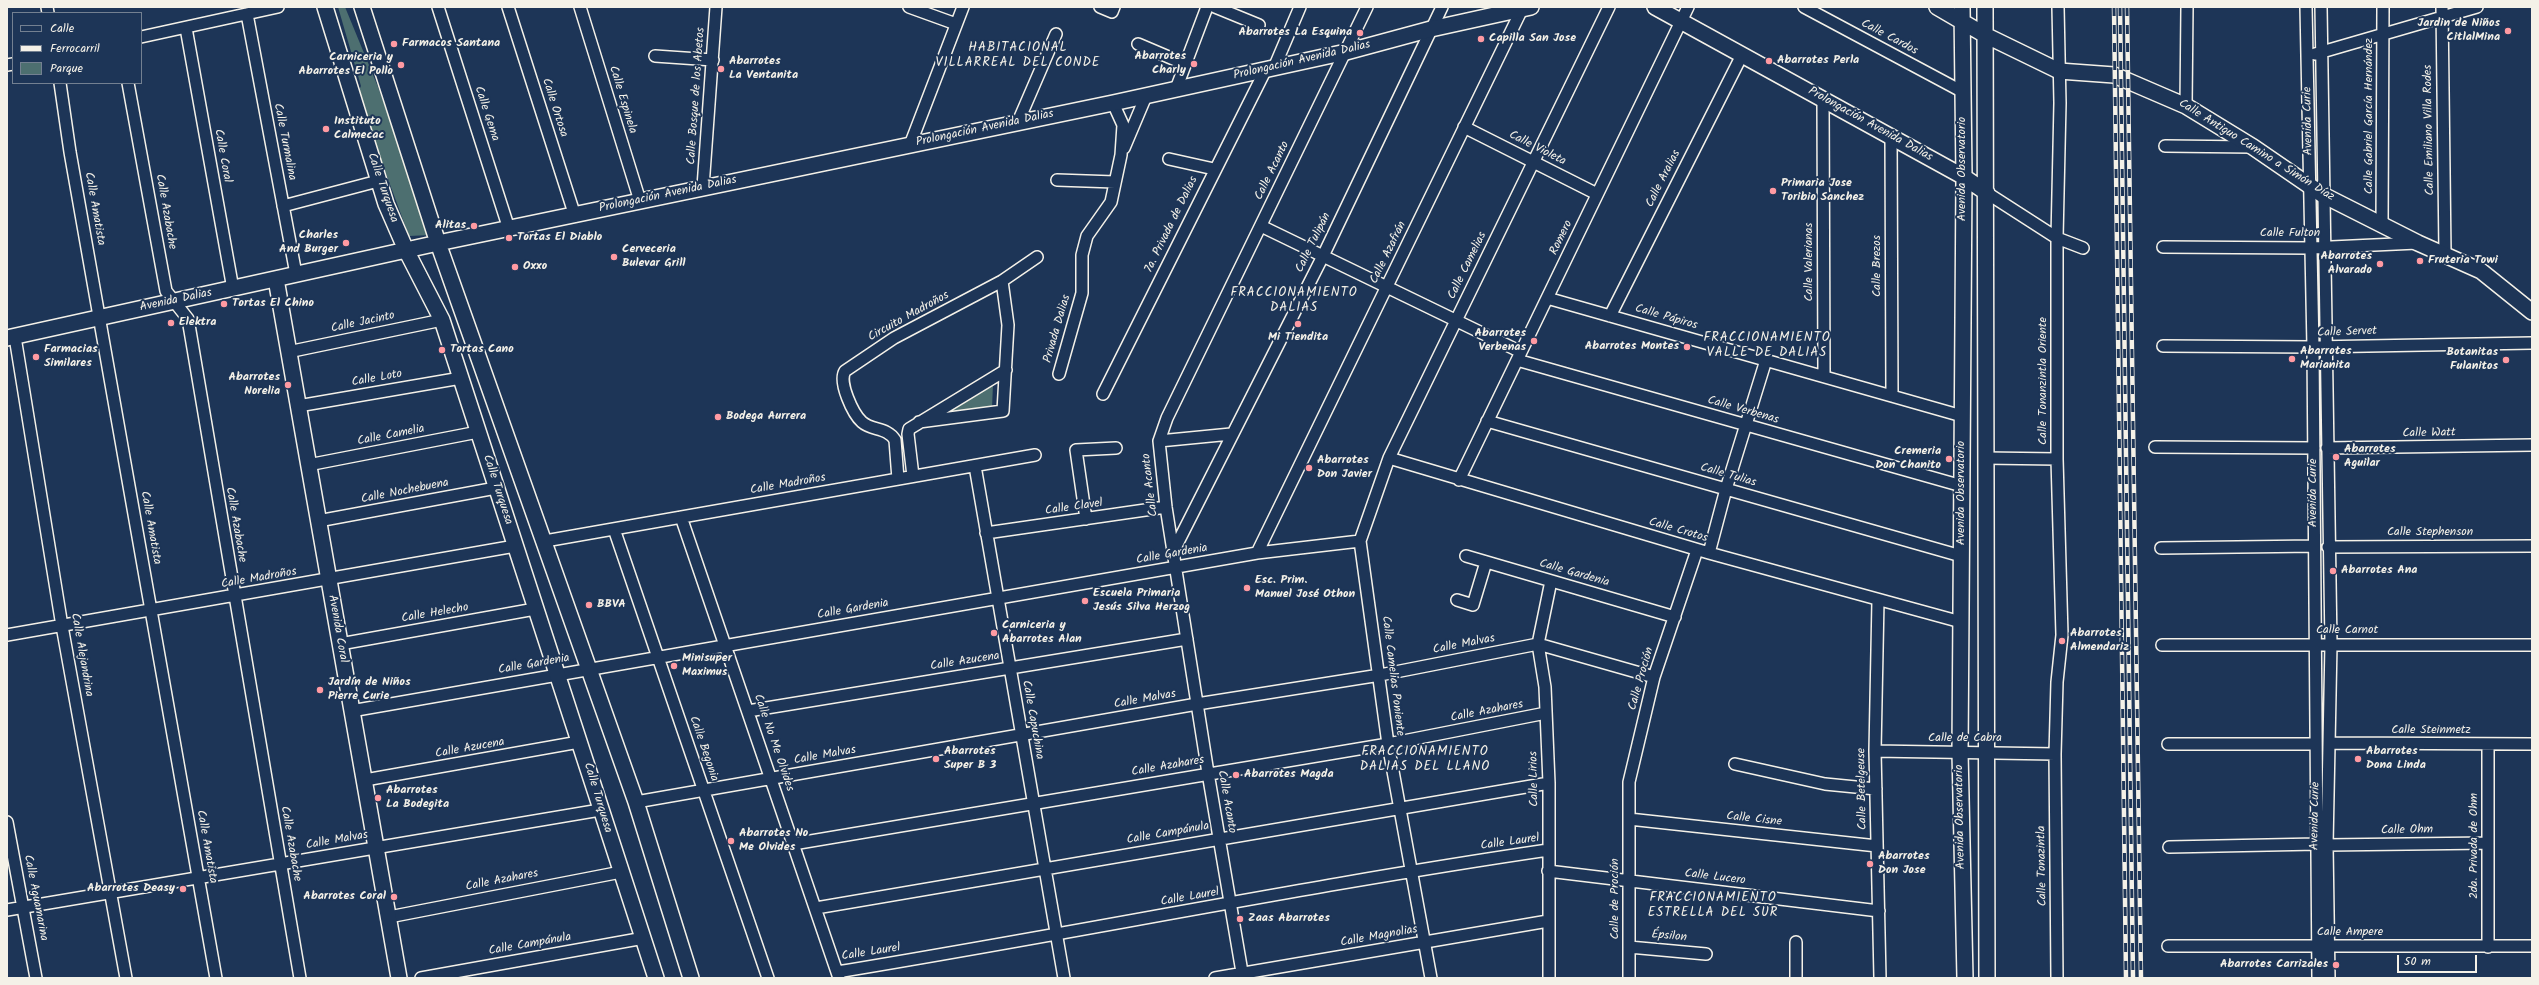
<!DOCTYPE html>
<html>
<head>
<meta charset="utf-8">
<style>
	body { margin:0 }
	#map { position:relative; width:2539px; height:985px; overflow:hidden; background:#1d3557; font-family:Kalam,sans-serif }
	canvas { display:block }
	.frame { position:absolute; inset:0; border:8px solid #f4f1e8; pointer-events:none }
	.legend { position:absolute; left:12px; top:12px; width:130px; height:72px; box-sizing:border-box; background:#1d3557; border:1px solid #738091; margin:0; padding:5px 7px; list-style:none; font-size:12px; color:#f4f1e8 }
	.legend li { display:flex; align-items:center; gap:8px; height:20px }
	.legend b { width:20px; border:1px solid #738091 }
	.scale { position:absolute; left:2397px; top:955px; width:80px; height:18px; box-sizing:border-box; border:2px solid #f4f1e8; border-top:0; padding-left:5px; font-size:12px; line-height:14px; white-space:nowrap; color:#f4f1e8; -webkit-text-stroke:3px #1d3557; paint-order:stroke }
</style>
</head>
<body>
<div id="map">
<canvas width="2539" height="985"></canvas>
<div class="frame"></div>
<ul class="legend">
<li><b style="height:5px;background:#1d3557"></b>Calle</li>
<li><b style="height:5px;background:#f4f1e8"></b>Ferrocarril</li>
<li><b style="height:11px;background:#4d6f70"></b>Parque</li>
</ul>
<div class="scale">50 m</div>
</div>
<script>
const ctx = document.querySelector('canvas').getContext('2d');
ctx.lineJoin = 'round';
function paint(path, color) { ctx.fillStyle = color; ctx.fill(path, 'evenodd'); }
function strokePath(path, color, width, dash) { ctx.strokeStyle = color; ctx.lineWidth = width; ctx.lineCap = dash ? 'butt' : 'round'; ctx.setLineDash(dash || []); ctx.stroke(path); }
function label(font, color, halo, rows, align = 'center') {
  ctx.font = font + ' Kalam,sans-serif'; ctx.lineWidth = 4; ctx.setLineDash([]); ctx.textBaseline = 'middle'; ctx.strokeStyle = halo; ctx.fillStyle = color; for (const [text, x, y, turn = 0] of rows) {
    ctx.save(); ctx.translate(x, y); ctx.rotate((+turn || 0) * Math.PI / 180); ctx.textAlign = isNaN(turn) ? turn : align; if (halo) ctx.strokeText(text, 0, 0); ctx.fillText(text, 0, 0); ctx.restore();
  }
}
paint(new Path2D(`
	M338,7h7l33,80 53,148 -22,1 -52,-141 4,-9z
	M993,384l-1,24 -45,5z`), '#4d6f70');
const street = new Path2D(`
	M47,7l1,6
	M438,7l71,222
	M508,7l67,209
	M580,7l60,194
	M909,7l47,17
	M1100,7l12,5 2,-5
	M1215,7l44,18
	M1804,7l159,85
	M2306,7l7,340 5,631
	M2321,7l10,637 -4,201 2,133
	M2442,7l3,246
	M247,14l49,260
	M186,28l47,261
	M141,37l137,-30
	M1138,44l47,20
	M2315,54l162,-47
	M655,56l58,4
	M7,65l6,-1
	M1274,68l26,-61
	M60,83l10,69 146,826
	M128,83l38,208 22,28 112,659
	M1176,89l31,-82
	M1823,99l1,277
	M2186,106l1,-99
	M1018,122l38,-88
	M1464,127l133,67
	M1891,136l1,260
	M910,145l53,-138
	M2165,146l87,1
	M1124,148l22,-52
	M1169,159l45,10
	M1057,180l58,2
	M703,187l13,-180
	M1987,193l70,45 26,10
	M283,206l95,-25
	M2382,225l1,-218
	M1261,226l260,126
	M2163,247l147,1 107,-5
	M1547,298l415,118
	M1610,316l132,-261
	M15,337l47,289 64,352
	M2163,346l150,1 219,-4
	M288,352l154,-32
	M1517,360l445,126
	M1059,374l23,-81v-38l5,-19 24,-34 10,-47 2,-30 -10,-22
	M1103,394l163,-325
	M298,406l163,-28
	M1487,421l474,135
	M919,422l84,-11 5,-86 -6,-44
	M1159,441l72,-7
	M2155,447l159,1
	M2327,448l205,-3
	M1389,458l320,95 252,69
	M1985,458l72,1
	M308,465l170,-33
	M975,466l89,512
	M913,476l-5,-42 1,-5 97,-59
	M898,479l-3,-39c-8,-13 -23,-9 -33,-18 -9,-8 -24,-40 -17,-51l49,-33 108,-57 35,-24
	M1459,480l229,-473
	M681,517l158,461
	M1086,519l-10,-69 40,-2
	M318,521l178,-33
	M614,529l154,449
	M986,533l180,-26
	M545,541l490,-86
	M2328,547l204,-1
	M2161,548l153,-2
	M1173,552l150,-296 119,-249
	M1257,553l266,-546
	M1709,553l17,-64 40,-129
	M1466,556l209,61
	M1457,600l16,5 13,-43
	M1878,600l-3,151 5,227
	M7,635l508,-89
	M340,644l195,-35
	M2162,645h370
	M351,711l906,-158 103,-12
	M748,711l439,-72
	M2331,743l201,1
	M2168,744h148
	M1875,751l180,3
	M1735,764l90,20 51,5
	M365,780l214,-38
	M636,802l561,-98 183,-29 158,-31 116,33
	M1629,819l248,27
	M7,822l29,156
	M793,844l595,-100 158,-31
	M2327,845l161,-2
	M2169,847l148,-3
	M1548,871l331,40
	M816,908l733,-125
	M7,910l593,-100
	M389,917l232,-45
	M2168,946h364
	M1629,947l77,7
	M2488,947v-203
	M837,972c238,-39 473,-87 711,-122
	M421,978l223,-40
	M1215,978l333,-57
	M1243,978l-35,-205 -42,-266 -7,-66 8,-23 200,-411
	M1431,978l-43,-234 -28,-203 29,-83 220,-451
	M1549,978v-195l-4,-96 -7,-43 13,-63
	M1629,978v-196l25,-105 43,-127
	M1796,978v-36
	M2057,978l-2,-224 2,-72 5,-47 -5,-176v-221l3,-135 -2,-96`);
const secondary = new Path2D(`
	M325,7l61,197 20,46 36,70 214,658
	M362,7l76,236 198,559 55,176
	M1655,7l309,170 23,16
	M1937,7l48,28 74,36 55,4 72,31 67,41 70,48 95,48 63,28 51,41
	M1962,7l2,170 -4,575 5,226
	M1985,7l2,971
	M276,279l123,699
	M7,338l431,-95 675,-140 233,-51 85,-23 100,-22`);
strokePath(street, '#f4f1e8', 14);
strokePath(secondary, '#f4f1e8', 18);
strokePath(street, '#1d3557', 11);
strokePath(secondary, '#1d3557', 15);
const rail = new Path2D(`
	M2114,7l12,971
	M2120,7l13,971
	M2127,7l14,971`);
strokePath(rail, '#f4f1e8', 4.5);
strokePath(rail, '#1d3557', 3, [9]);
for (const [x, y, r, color] of [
	[2508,31,4,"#ff9aa2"],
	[1360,33,4,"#ff9aa2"],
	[1481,39,4,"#ff9aa2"],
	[394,44,4,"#ff9aa2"],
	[1769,61,4,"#ff9aa2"],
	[1194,64,4,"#ff9aa2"],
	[401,65,4,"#ff9aa2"],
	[721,69,4,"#ff9aa2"],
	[326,129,4,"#ff9aa2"],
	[1773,191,4,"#ff9aa2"],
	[474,226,4,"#ff9aa2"],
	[509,238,4,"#ff9aa2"],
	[346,243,4,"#ff9aa2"],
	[614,257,4,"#ff9aa2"],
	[2420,261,4,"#ff9aa2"],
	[2380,264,4,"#ff9aa2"],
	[515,267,4,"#ff9aa2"],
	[224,304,4,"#ff9aa2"],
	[171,323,4,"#ff9aa2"],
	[1298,324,4,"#ff9aa2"],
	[1534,341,4,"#ff9aa2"],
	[1687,347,4,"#ff9aa2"],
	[442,350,4,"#ff9aa2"],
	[36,357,4,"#ff9aa2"],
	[2292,359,4,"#ff9aa2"],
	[2506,360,4,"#ff9aa2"],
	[288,385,4,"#ff9aa2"],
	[718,417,4,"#ff9aa2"],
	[2336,457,4,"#ff9aa2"],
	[1949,459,4,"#ff9aa2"],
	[1309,468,4,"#ff9aa2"],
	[2333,571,4,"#ff9aa2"],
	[1247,588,4,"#ff9aa2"],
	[1085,601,4,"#ff9aa2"],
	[589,605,4,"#ff9aa2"],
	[994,633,4,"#ff9aa2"],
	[2062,641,4,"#ff9aa2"],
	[674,666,4,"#ff9aa2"],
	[320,690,4,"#ff9aa2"],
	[936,759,4,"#ff9aa2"],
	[2358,759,4,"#ff9aa2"],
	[1236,775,4,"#ff9aa2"],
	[378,798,4,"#ff9aa2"],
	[731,841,4,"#ff9aa2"],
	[1870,864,4,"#ff9aa2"],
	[183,889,4,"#ff9aa2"],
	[394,897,4,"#ff9aa2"],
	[1240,919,4,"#ff9aa2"],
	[2336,965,4,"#ff9aa2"]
]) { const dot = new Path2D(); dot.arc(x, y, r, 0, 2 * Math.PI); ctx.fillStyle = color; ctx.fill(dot); strokePath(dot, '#1d3557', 1.5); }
label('bold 12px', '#f4f1e8', '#1d3557', [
	["Jardin de Niños",2500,24,"right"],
	["CitlalMina",2500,38,"right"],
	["Abarrotes La Esquina",1352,33,"right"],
	["Capilla San Jose",1489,39],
	["Farmacos Santana",402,44],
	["Abarrotes",1186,57,"right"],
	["Charly",1186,71,"right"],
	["Carniceria y",393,58,"right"],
	["Abarrotes El Pollo",393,72,"right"],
	["Abarrotes Perla",1777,61],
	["Abarrotes",729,62],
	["La Ventanita",729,76],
	["Instituto",334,122],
	["Calmecac",334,136],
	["Primaria Jose",1781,184],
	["Toribio Sanchez",1781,198],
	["Alitas",466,226,"right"],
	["Charles",338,236,"right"],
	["And Burger",338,250,"right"],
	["Tortas El Diablo",517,238],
	["Cerveceria",622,250],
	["Bulevar Grill",622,264],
	["Abarrotes",2372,257,"right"],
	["Alvarado",2372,271,"right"],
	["Fruteria Towi",2428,261],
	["Oxxo",523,267],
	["Tortas El Chino",232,304],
	["Elektra",179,323],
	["Abarrotes",1526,334,"right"],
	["Verbenas",1526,348,"right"],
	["Mi Tiendita",1298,338,"center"],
	["Abarrotes Montes",1679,347,"right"],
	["Farmacias",44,350],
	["Similares",44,364],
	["Tortas Cano",450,350],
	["Abarrotes",2300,352],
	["Marianita",2300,366],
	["Botanitas",2498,353,"right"],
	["Fulanitos",2498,367,"right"],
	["Abarrotes",280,378,"right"],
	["Norelia",280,392,"right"],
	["Bodega Aurrera",726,417],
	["Abarrotes",2344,450],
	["Aguilar",2344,464],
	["Cremeria",1941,452,"right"],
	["Don Chanito",1941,466,"right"],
	["Abarrotes",1317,461],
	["Don Javier",1317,475],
	["Abarrotes Ana",2341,571],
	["Esc. Prim.",1255,581],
	["Manuel José Othon",1255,595],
	["Escuela Primaria",1093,594],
	["Jesús Silva Herzog",1093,608],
	["BBVA",597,605],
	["Carniceria y",1002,626],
	["Abarrotes Alan",1002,640],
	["Abarrotes",2070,634],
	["Almendariz",2070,648],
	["Minisuper",682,659],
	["Maximus",682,673],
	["Jardín de Niños",328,683],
	["Pierre Curie",328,697],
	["Abarrotes",944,752],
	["Super B 3",944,766],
	["Abarrotes",2366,752],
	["Dona Linda",2366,766],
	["Abarrotes Magda",1244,775],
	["Abarrotes",386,791],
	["La Bodegita",386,805],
	["Abarrotes No",739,834],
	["Me Olvides",739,848],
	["Abarrotes",1878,857],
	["Don Jose",1878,871],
	["Abarrotes Deasy",175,889,"right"],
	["Abarrotes Coral",386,897,"right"],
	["Zaas Abarrotes",1248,919],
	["Abarrotes Carrizales",2328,965,"right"]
], 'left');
label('12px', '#f4f1e8', '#1d3557', [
	["Calle Cardos",1889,38,28],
	["Prolongación Avenida Dalias",1302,61,-13],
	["Calle Bosque de los Abetos",697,96,-86],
	["Calle Espinela",622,100,73],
	["Calle Ortosa",554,108,72],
	["Calle Gema",486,114,72],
	["Calle Gabriel García Hernández",2370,116,-90],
	["Avenida Curie",2309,121,-91],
	["Prolongación Avenida Dalias",1870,125,29],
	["Prolongación Avenida Dalias",985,129,-12],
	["Calle Emiliano Villa Rodes",2430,130,-91],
	["Calle Turmalina",284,142,79],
	["Calle Violeta",1537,149,27],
	["Calle Antiguo Camino a Simón Díaz",2256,151,32],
	["Calle Coral",222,156,80],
	["Avenida Observatorio",1963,169,-90],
	["Calle Acanto",1273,171,-64],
	["Calle Aralias",1664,179,-63],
	["Calle Turquesa",382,188,71],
	["Prolongación Avenida Dalias",668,195,-12],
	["Calle Amatista",94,209,80],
	["Calle Azabache",165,212,80],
	["7a. Privada de Dalias",1172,225,-64],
	["Calle Fulton",2290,234],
	["Romero",1562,238,-64],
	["Calle Tulipán",1314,243,-64],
	["Calle Azafrán",1389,253,-64],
	["Calle Valerianas",1810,262,-90],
	["Calle Camelias",1468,266,-64],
	["Calle Brezos",1878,266,-90],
	["Avenida Dalias",176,301,-12],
	["Circuito Madroños",909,317,-29],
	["Calle Pápiros",1666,318,16],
	["Calle Jacinto",363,323,-12],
	["Privada Dalias",1058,329,-74],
	["Calle Servet",2347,333,-2],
	["Calle Loto",377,379,-10],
	["Calle Tonanzintla Oriente",2044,381,-90],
	["Calle Verbenas",1743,411,16],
	["Calle Watt",2429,434,-1],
	["Calle Camelia",391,436,-11],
	["Calle Tulias",1728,476,16],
	["Calle Madroños",788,485,-10],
	["Calle Acanto",1151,485,-97],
	["Calle Turquesa",497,490,72],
	["Calle Nochebuena",405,492,-11],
	["Avenida Observatorio",1962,493,-90],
	["Avenida Curie",2314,493,-90],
	["Calle Clavel",1074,508,-8],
	["Calle Azabache",235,525,80],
	["Calle Amatista",150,528,80],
	["Calle Crotos",1678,531,16],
	["Calle Stephenson",2430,533],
	["Calle Gardenia",1172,555,-10],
	["Calle Gardenia",1574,574,16],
	["Calle Madroños",259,579,-10],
	["Calle Gardenia",853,610,-10],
	["Calle Helecho",435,614,-10],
	["Avenida Coral",337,629,80],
	["Calle Carnot",2347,631],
	["Calle Malvas",1464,645,-11],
	["Calle Alejandrina",81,655,80],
	["Calle Azucena",965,662,-9],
	["Calle Gardenia",534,665,-10],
	["Calle Camelias Poniente",1392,676,83],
	["Calle Proción",1642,679,-74],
	["Calle Malvas",1145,700,-10],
	["Calle Azahares",1487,712,-11],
	["Calle Capuchina",1032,720,80],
	["Calle Steinmetz",2431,731],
	["Calle de Cabra",1965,739],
	["Calle No Me Olvides",773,743,71],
	["Calle Azucena",470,749,-10],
	["Calle Begonia",703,749,71],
	["Calle Malvas",825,756,-10],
	["Calle Azahares",1168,767,-10],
	["Calle Lirios",1535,779,-91],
	["Calle Betelgeuse",1863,789,-91],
	["Calle Turquesa",597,798,73],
	["Calle Acanto",1226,802,80],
	["Avenida Curie",2316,816,-89],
	["Avenida Observatorio",1961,817,-91],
	["Calle Cisne",1754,820,6],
	["Calle Ohm",2407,831,-1],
	["Calle Campánula",1168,834,-10],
	["Calle Malvas",337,841,-10],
	["Calle Laurel",1510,843,-8],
	["Calle Azabache",290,844,80],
	["2da. Privada de Ohm",2475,846,-90],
	["Calle Amatista",206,847,80],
	["Calle Tonazintla",2043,866,-91],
	["Calle Lucero",1715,878,7],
	["Calle Azahares",502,881,-11],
	["Calle Aguamarina",35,898,79],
	["Calle Laurel",1190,898,-10],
	["Calle de Proción",1616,899,-90],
	["Calle Ampere",2350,933],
	["Calle Magnolias",1379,937,-10],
	["Épsilon",1669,937,5],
	["Calle Campánula",530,945,-10],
	["Calle Laurel",871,953,-9]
]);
ctx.letterSpacing = '1px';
label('13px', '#f4f1e8', '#1d3557', [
	["HABITACIONAL",1018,49],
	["VILLARREAL DEL CONDE",1018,64],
	["FRACCIONAMIENTO",1294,294],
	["DALIAS",1294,309],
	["FRACCIONAMIENTO",1767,339],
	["VALLE DE DALIAS",1767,354],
	["FRACCIONAMIENTO",1425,753],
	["DALIAS DEL LLANO",1425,768],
	["FRACCIONAMIENTO",1713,899],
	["ESTRELLA DEL SUR",1713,914]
]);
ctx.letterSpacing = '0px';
</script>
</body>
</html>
